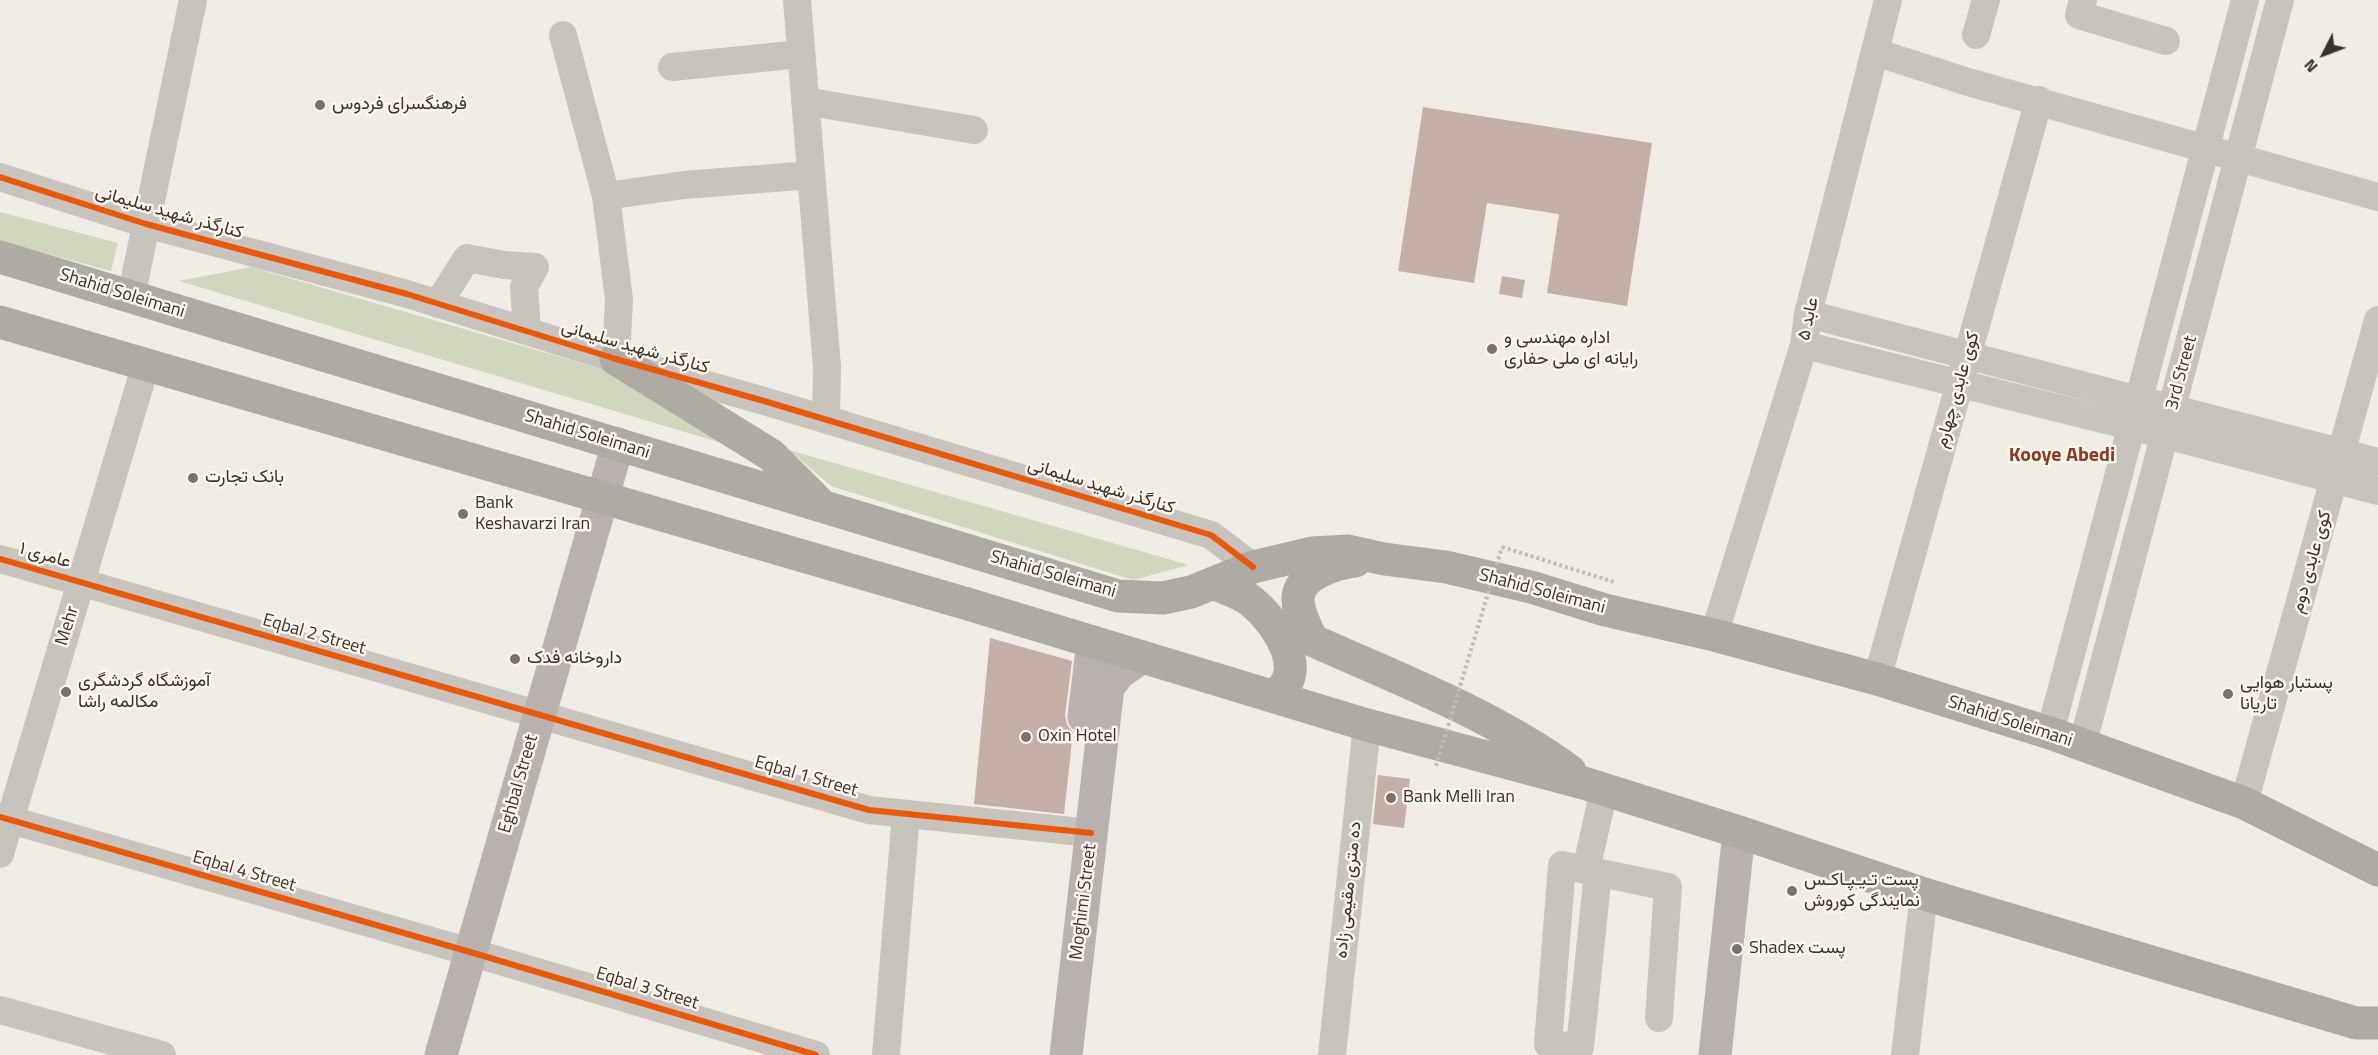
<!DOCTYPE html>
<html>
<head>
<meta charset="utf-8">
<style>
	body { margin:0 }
	#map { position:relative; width:2378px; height:1055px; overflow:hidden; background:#f0ebe5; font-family:"Titillium Web",sans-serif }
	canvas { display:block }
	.north { position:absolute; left:2294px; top:24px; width:60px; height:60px; -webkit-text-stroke:4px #fbf5ee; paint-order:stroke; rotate:228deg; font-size:16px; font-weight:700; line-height:24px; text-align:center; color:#3b302b }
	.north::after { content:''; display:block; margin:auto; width:21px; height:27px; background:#3b302b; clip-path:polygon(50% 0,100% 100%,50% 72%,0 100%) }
</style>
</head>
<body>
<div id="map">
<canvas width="2378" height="1055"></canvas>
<div class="north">N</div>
</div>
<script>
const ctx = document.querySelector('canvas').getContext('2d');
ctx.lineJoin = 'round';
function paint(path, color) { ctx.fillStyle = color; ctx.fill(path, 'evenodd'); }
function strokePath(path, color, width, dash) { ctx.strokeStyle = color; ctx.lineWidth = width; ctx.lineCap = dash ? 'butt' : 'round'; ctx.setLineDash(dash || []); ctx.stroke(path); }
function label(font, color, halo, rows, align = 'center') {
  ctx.font = font + ' "Titillium Web",Vazirmatn,sans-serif'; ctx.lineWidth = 5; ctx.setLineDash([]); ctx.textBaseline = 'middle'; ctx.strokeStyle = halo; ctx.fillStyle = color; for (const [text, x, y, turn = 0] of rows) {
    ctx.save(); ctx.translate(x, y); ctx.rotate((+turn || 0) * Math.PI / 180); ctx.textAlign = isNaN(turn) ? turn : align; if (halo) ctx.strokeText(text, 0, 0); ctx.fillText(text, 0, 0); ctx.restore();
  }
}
paint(new Path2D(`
	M0,212l118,31 -7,28 -111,-30z
	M251,267l392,114 82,63 -546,-163z
	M789,450l400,115 -56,15 -302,-94z`), '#d1d6bf');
paint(new Path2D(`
	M1423,107l229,36 -25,163 -80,-13 12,-79 -72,-11 -13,80 -76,-12z
	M1502,276l23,4 -3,18 -23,-4z
	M990,638l82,23 -7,54 2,10 6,7 -9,82 -90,-10z
	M1378,775l32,4 -6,49 -31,-4z`), '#c3afa7');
strokePath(new Path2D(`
	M1502,547l112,35`), '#c2bbb6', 4, [3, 3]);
strokePath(new Path2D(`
	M797,0l30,367 -1,52
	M2083,0l-4,15 87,26
	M563,35l43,161 13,103 -3,60
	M1976,35l10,-35
	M1875,52l93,30 410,115
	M672,67l129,-13
	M805,101l169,29
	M0,177l146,47 261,70 209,65 148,42 447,134 42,32
	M606,196l78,-11 127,-10
	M131,297l62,-297
	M438,304l29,-46 37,7 31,2 -11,20 3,44
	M1808,314l570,148
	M1804,345l362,90 212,56
	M0,559l869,251 222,23
	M1714,635l90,-290 4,-31 80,-314
	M1877,679l162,-579
	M2050,733l195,-733
	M2082,746l198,-746
	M2244,803l134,-483
	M0,817l470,135 346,103
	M0,854l146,-490
	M1586,870l18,-80
	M1598,872l-18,175 -32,-3 14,-179 106,22 -9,131
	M0,1010l162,45
	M886,1055l20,-241
	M1332,1055l35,-330
	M1905,1055l19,-161`), '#c9c3be', 28);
strokePath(new Path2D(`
	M1084,717l9,-75
	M441,1055l177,-611
	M1066,1055l42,-368 11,-14 23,-16
	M1715,1055l24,-223`), '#b8b1ad', 33);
strokePath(new Path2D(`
	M0,257l1118,339 45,2 28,-6 62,-25 59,-14 36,-2 36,8 62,8 85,20 74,23 109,25 163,44 173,54 194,70 134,67
	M0,322l971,283 396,120 220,59 152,48 185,62 432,129h22
	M616,359l155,96 48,48
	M1355,561c-19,2 -57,14 -57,38 0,14 8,28 14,41 88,40 180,74 258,131
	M1213,583c13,6 29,10 39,19 24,19 60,72 21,94`), '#afaaa4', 33);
strokePath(new Path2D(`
	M1436,766l66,-219`), '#c2bbb6', 4, [3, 3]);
strokePath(new Path2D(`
	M0,177l146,47 261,70 209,65 148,42 447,134 42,32
	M0,559l869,251 222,23
	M0,817l470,135 346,103`), '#e8590c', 6);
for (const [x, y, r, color] of [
	[320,105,6,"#7a716c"],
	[1492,349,6,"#7a716c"],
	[193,478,6,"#7a716c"],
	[463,514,6,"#7a716c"],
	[515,659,6,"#7a716c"],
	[66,692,6,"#7a716c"],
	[2228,694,6,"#7a716c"],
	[1026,737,6,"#7a716c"],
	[1391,798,6,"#7a716c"],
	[1792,891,6,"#7a716c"],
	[1737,949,6,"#7a716c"]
]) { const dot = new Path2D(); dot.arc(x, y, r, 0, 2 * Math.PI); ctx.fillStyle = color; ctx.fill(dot); strokePath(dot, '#fbf5ee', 2); }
label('18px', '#3b302b', '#fbf5ee', [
	["فرهنگسرای فردوس",332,105],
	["اداره مهندسی و",1504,339],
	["رایانه ای ملی حفاری",1504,360],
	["بانک تجارت",205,478],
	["Bank",475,504],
	["Keshavarzi Iran",475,525],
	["داروخانه فدک",527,659],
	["آموزشگاه گردشگری",78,682],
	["مکالمه راشا",78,703],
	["پستبار هوایی",2240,684],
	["تاریانا",2240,705],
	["Oxin Hotel",1038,737],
	["Bank Melli Iran",1403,798],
	["پست تـیـپـاکـس",1804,881],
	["نمایندگی کوروش",1804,902],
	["Shadex پست",1749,949]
], 'left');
label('18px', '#3b302b', '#fbf5ee', [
	["کنارگذر شهید سلیمانی",169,213,16],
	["Shahid Soleimani",122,294,17],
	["عابد ۵",1809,319,-78],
	["کنارگذر شهید سلیمانی",635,348,16],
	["3rd Street",2182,373,-75],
	["کوی عابدی چهارم",1958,390,-74],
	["Shahid Soleimani",587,435,17],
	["کنارگذر شهید سلیمانی",1101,487,17],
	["عامری ۱",45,556,16],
	["کوی عابدی دوم",2312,562,-74],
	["Shahid Soleimani",1053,575,16],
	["Shahid Soleimani",1542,592,15],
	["Mehr",68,626,-73],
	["Eqbal 2 Street",314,635,16],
	["Shahid Soleimani",2010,722,18],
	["Eqbal 1 Street",806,777,16],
	["Eghbal Street",519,784,-74],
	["Eqbal 4 Street",244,872,16],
	["ده متری مقیمی زاده",1349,890,-84],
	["Moghimi Street",1084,902,-83],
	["Eqbal 3 Street",647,989,17]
]);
label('bold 20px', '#8c3b22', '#fbf5ee', [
	["Kooye Abedi",2062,456]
]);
</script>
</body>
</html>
